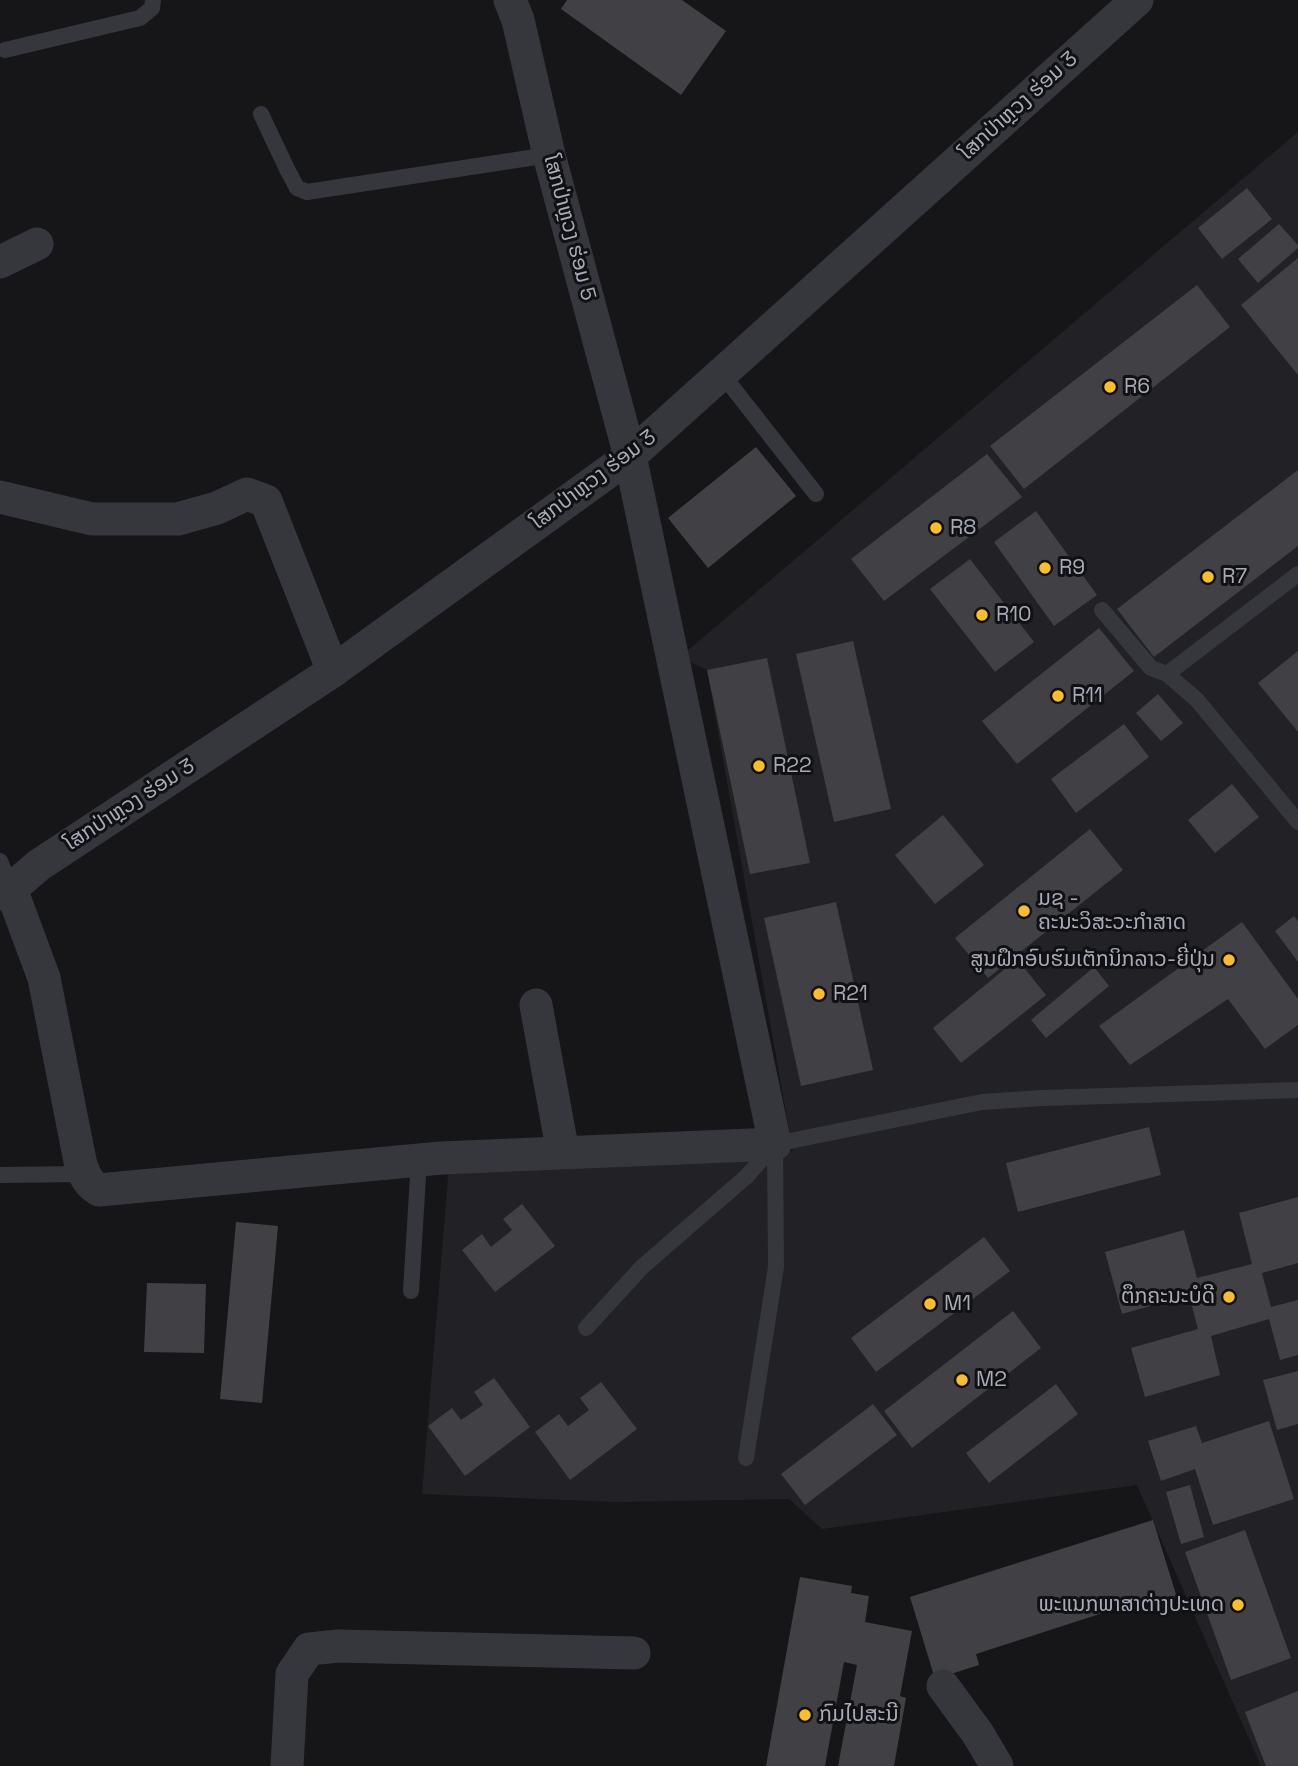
<!DOCTYPE html>
<html>
<head>
<meta charset="utf-8">
<style>
	body { margin:0 }
	canvas { display:block; background:#161618 }
</style>
</head>
<body>
<canvas width="1298" height="1766"></canvas>
<script>
const ctx = document.querySelector('canvas').getContext('2d');
ctx.lineJoin = 'round';
function paint(path, color) { ctx.fillStyle = color; ctx.fill(path, 'evenodd'); }
function strokePath(path, color, width, dash) { ctx.strokeStyle = color; ctx.lineWidth = width; ctx.lineCap = dash ? 'butt' : 'round'; ctx.setLineDash(dash || []); ctx.stroke(path); }
function label(font, color, halo, rows, align = 'center') {
  ctx.font = font + ' "Space Grotesk","Noto Sans Lao",sans-serif'; ctx.lineWidth = 6; ctx.setLineDash([]); ctx.textBaseline = 'middle'; ctx.strokeStyle = halo; ctx.fillStyle = color; for (const [text, x, y, turn = 0] of rows) {
    ctx.save(); ctx.translate(x, y); ctx.rotate((+turn || 0) * Math.PI / 180); ctx.textAlign = isNaN(turn) ? turn : align; if (halo) ctx.strokeText(text, 0, 0); ctx.fillText(text, 0, 0); ctx.restore();
  }
}
paint(new Path2D(`
	M1298,132v1634h-37l-124,-281 -315,44 -33,-30 -174,3 -193,-8 27,-328 344,-15 -86,-481 -27,-13z`), '#222125');
paint(new Path2D(`
	M567,0h115l44,31 -45,64 -120,-86z
	M1247,188l25,31 -50,40 -24,-31z
	M1279,224l19,21v3l-40,35 -20,-24z
	M1298,258v117l-57,-70z
	M1197,285l33,42 -206,162 -34,-43z
	M756,447l40,49 -88,72 -40,-50z
	M987,454l35,43 -138,104 -33,-42z
	M1298,470v76l-144,111 -37,-48z
	M1036,511l61,84 -43,31 -60,-84z
	M970,559l64,83 -39,30 -65,-83z
	M1099,628l35,43 -117,93 -35,-43z
	M853,641l38,168 -57,13 -38,-168z
	M1298,651v81l-40,-49z
	M767,658l43,205 -60,11 -43,-204z
	M1158,694l25,29 -22,18 -25,-28z
	M1124,724l25,33 -73,56 -25,-34z
	M1232,784l27,33 -44,36 -27,-33z
	M943,815l41,50 -49,39 -40,-49z
	M1090,829l33,41 -135,108 -33,-40z
	M836,902l37,168 -72,16 -37,-168z
	M1294,916l4,5v41l-23,-31z
	M1242,922l56,77v26l-33,24 -37,-50 -98,66 -31,-39z
	M1017,959l29,36 -85,68 -28,-35z
	M1094,967l15,19 -63,52 -15,-18z
	M1149,1127l12,48 -143,37 -12,-49z
	M1298,1197v66l-36,10 9,34 27,-7v55l-18,5 -11,-41 -58,17 9,39 -75,22 -14,-49 67,-19 -9,-34 -67,19 -17,-62 79,-22 13,48 55,-14 -13,-51z
	M522,1204l33,42 -60,46 -33,-42 20,-16 9,13 21,-17 -9,-11z
	M236,1222l42,4 -16,177 -42,-4z
	M984,1237l26,34 -134,101 -25,-34z
	M147,1283l59,1 -2,69 -60,-1z
	M1013,1311l28,37 -129,100 -28,-37z
	M1298,1371v53l-21,6 -14,-50z
	M494,1378l36,49 -65,49 -37,-50 24,-18 9,12 22,-15 -9,-13z
	M601,1382l36,47 -67,51 -35,-48 24,-18 9,12 21,-16 -9,-12z
	M1056,1384l22,30 -89,69 -23,-30z
	M873,1404l24,31 -92,70 -24,-31z
	M1269,1421l25,78 -81,26 -18,-56 -34,12 -13,-40 48,-15 6,17z
	M1190,1485l14,52 -23,7 -15,-52z
	M1153,1520l26,84 -28,9 -5,-14 -170,55 3,11 -44,14 -25,-82z
	M1245,1530l46,128 -60,22 -46,-128z
	M800,1577l52,9 -1,7 18,3 -4,26 47,9 -12,65 6,2 -12,68h-56l19,-101 -13,-3 -19,104h-59z
	M1298,1691v75h-32l-21,-54z`), '#404045');
strokePath(new Path2D(`
	M5,50l135,-32 12,-10 1,-8
	M261,114l26,55 10,19 10,4 242,-37
	M722,374l94,120
	M1102,610l49,58 16,6 30,26 101,122
	M1167,674l131,-100
	M0,861l11,28
	M0,1175l84,-1
	M411,1291l8,-131
	M586,1328l56,-61 105,-91 28,-32 207,-42 61,-4 255,-8
	M746,1458l30,-191 -1,-123`), '#36373d', 16);
strokePath(new Path2D(`
	M0,262l37,-18
	M0,497l92,22h86l39,-11 30,-14 19,7 67,170
	M11,889l33,89 36,183c4,13 7,22 19,29l342,-32 334,-14 -145,-688 -81,-301 -31,-135 -8,-20
	M0,894l11,-5 28,-24 294,-194 297,-215 507,-456
	M536,1005l27,148
	M943,1686l35,48 19,32
	M287,1766l5,-92 17,-25 29,-3 296,7`), '#36373d', 33);
for (const [x, y, r, color] of [
	[1110,387,7,"#fabe2b"],
	[936,528,7,"#fabe2b"],
	[1045,568,7,"#fabe2b"],
	[1208,577,7,"#fabe2b"],
	[982,615,7,"#fabe2b"],
	[1058,696,7,"#fabe2b"],
	[759,766,7,"#fabe2b"],
	[1024,911,7,"#fabe2b"],
	[1229,960,7,"#fabe2b"],
	[819,994,7,"#fabe2b"],
	[1229,1297,7,"#fabe2b"],
	[930,1304,7,"#fabe2b"],
	[962,1380,7,"#fabe2b"],
	[1238,1605,7,"#fabe2b"],
	[805,1715,7,"#fabe2b"]
]) { const dot = new Path2D(); dot.arc(x, y, r, 0, 2 * Math.PI); ctx.fillStyle = color; ctx.fill(dot); strokePath(dot, '#111113', 2.5); }
label('21px', '#a7abb8', '#111113', [
	["ໂສກປ່າຫຼວງ ຮ່ອມ 3",1019,106,-42],
	["ໂສກປ່າຫຼວງ ຮ່ອມ 5",569,228,75],
	["ໂສກປ່າຫຼວງ ຮ່ອມ 3",594,480,-37],
	["ໂສກປ່າຫຼວງ ຮ່ອມ 3",130,805,-33]
]);
label('21px', '#a7abb8', '#111113', [
	["R6",1124,387],
	["R8",950,528],
	["R9",1059,568],
	["R7",1222,577],
	["R10",996,615],
	["R11",1072,696],
	["R22",773,766],
	["ມຊ -",1038,899],
	["ຄະນະວິສະວະກຳສາດ",1038,923],
	["ສູນຝຶກອົບຮົມເຕັກນິກລາວ-ຍີ່ປຸ່ນ",1215,960,"right"],
	["R21",833,994],
	["ຕຶກຄະນະບໍດີ",1215,1297,"right"],
	["M1",944,1304],
	["M2",976,1380],
	["ພະແນກພາສາຕ່າງປະເທດ",1224,1605,"right"],
	["ກົມໄປສະນີ",819,1715]
], 'left');
</script>
</body>
</html>
